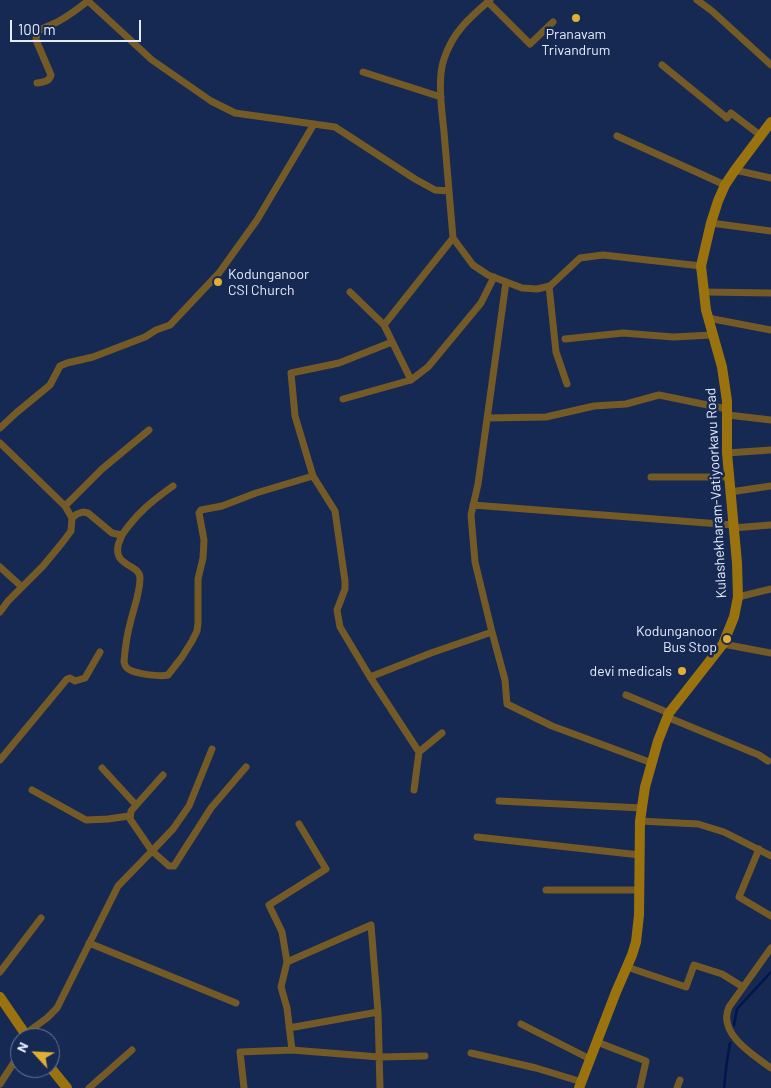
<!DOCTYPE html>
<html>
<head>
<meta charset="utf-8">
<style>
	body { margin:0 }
	#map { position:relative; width:771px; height:1088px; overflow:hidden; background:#162952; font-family:Barlow,sans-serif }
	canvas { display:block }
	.north { position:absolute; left:10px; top:1028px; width:50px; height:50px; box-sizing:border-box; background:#162952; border:1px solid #687796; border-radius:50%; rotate:295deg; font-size:14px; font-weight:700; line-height:20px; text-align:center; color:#e4ecfc }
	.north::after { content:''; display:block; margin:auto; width:18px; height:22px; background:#e3ae35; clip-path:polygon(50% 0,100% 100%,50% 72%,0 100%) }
	.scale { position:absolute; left:10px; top:20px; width:131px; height:22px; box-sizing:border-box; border:2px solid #e4ecfc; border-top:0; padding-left:6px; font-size:15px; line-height:18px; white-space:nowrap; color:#e4ecfc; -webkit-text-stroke:4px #162952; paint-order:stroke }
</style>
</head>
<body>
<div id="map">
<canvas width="771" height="1088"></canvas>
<div class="north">N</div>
<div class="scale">100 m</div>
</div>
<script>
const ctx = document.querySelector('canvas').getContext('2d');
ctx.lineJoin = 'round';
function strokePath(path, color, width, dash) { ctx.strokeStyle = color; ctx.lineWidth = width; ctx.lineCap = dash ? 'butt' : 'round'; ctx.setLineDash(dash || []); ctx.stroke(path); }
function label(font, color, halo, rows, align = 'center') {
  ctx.font = font + ' Barlow,sans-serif'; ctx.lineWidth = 5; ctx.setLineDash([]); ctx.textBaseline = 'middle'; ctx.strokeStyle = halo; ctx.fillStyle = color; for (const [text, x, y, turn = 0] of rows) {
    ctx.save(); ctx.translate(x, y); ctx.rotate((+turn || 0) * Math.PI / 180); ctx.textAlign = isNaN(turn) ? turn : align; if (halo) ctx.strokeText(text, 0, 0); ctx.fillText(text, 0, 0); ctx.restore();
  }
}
strokePath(new Path2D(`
	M734,1025l3,-16 34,-37
	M724,1088l3,-27 3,-18`), '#02154f', 2.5);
strokePath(new Path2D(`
	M697,0l15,11 59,54
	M88,1l64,59 59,41 24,12 100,14 80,52 20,11 14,1
	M488,2l42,42 23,-22
	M662,65l65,53 4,-5 29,22
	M363,72l78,25
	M37,83c7,-1 12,-1 14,-8l-15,-35 1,-8c6,-5 15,-7 22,-11 11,-6 20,-13 30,-21
	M617,136l108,49
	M735,170l36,8
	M711,223l60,8
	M453,238c-3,-35 -6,-71 -9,-106 -2,-20 -7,-54 0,-73 9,-27 25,-41 46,-59
	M506,282l-28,202 -7,31 4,47 17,70 13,48 2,24 45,22 100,37
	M549,286l7,66 11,32
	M704,292l67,1
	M708,318l63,12
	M384,325l69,-87 20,27 15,10 34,13 15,1 13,-3 30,-28 23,-3 98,11
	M565,339l58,-6 50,4 39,-2
	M411,380l17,-13 53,-64 13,-26
	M343,399l68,-19 -27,-55 -34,-33
	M728,415l43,5
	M487,418l59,-1 48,-11 32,-2 33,-9 68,14
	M0,428l16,-15 34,-28 10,-19 7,-3 26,-6 52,-20 11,-7 14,-5 49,-52 38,-53 57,-96
	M0,443l65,63 7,12 -1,13 -9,12 -19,23 -35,35 -8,11
	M727,453l44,-3
	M313,476l-18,-60 -4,-43 48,-10 53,-21
	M651,477h78
	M730,492l41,-6
	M473,505l260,20
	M65,506l37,-37 47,-39
	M72,518l5,-4 6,-2 5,1 24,20 10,2c15,-22 30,-34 51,-49
	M733,528l38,-3
	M122,535c-1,4 -4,8 -4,11 -4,21 22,18 22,32 0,15 -6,29 -9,42 -4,14 -6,28 -7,42 1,5 3,7 8,9 8,3 27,6 36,4l14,-18 10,-16 5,-10 1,-8v-44l5,-21 1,-18 -5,-27 2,-3 21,-4 34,-13 57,-17 22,35 10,70v8l-8,21 3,17 30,50 49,75 -5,38
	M0,567l22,20
	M738,597l33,-8
	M723,644l48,9
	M370,677l61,-24 61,-21
	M626,695l43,18
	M667,717l92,38 9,6
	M419,752l23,-19
	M0,760l67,-81 3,-1 5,3 10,-3 15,-26
	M102,768l34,37
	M163,775l-32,36 -1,8 22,32 21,-22 16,-23 23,-57
	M32,790l54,30 22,-1 21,-3
	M499,801l143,7
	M640,821l58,3 26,8 47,24
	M477,837l163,18
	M759,849l-20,48 32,19
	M546,890h93
	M89,943l147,60
	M771,948l-42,59c-12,26 24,48 42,61
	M287,962l84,-37 7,87 2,76
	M627,967l59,20 8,-22 28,9 21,13
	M0,972l41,-54
	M521,1024l69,35
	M289,1028l89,-16
	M25,1034l22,-16 10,-10 61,-122 34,-35 17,15h5l37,-58 35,-41
	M597,1042l49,19 -6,27
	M292,1050l-5,-42 -6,-21 6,-25 -5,-30 -13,-27 57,-36 -27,-45
	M471,1053l65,15 46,14
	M0,1084l20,-31
	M89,1088l43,-38
	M244,1088l-4,-36 52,-2 87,7 46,-1
	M677,1088l3,-8`), '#735a26', 7);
strokePath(new Path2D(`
	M0,997l28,41
	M50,1067l17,21
	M579,1088l37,-96 16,-37 4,-13 3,-27 1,-94 5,-34 13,-46 11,-28 54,-69 11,-27 4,-20 -1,-34 -10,-110v-52l-5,-34 -16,-57 -5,-44 10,-43 7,-22 7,-16 10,-15 36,-48`), '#9b730e', 10);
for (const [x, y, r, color] of [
	[576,18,5,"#e3ae35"],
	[218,282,5,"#e3ae35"],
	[727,639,5,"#e3ae35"],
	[682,671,5,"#e3ae35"]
]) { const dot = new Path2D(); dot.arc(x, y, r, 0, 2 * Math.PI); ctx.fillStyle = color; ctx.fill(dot); strokePath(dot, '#162952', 2); }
label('14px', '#e4ecfc', '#162952', [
	["Pranavam",576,34,"center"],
	["Trivandrum",576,50,"center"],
	["Kodunganoor",228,274,"left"],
	["CSI Church",228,290,"left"],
	["Kodunganoor",717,631],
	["Bus Stop",717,647],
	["devi medicals",672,671]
], 'right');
label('14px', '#e4ecfc', '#162952', [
	["Kulashekharam-Vatiyoorkavu Road",716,493,-93]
]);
</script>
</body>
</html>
